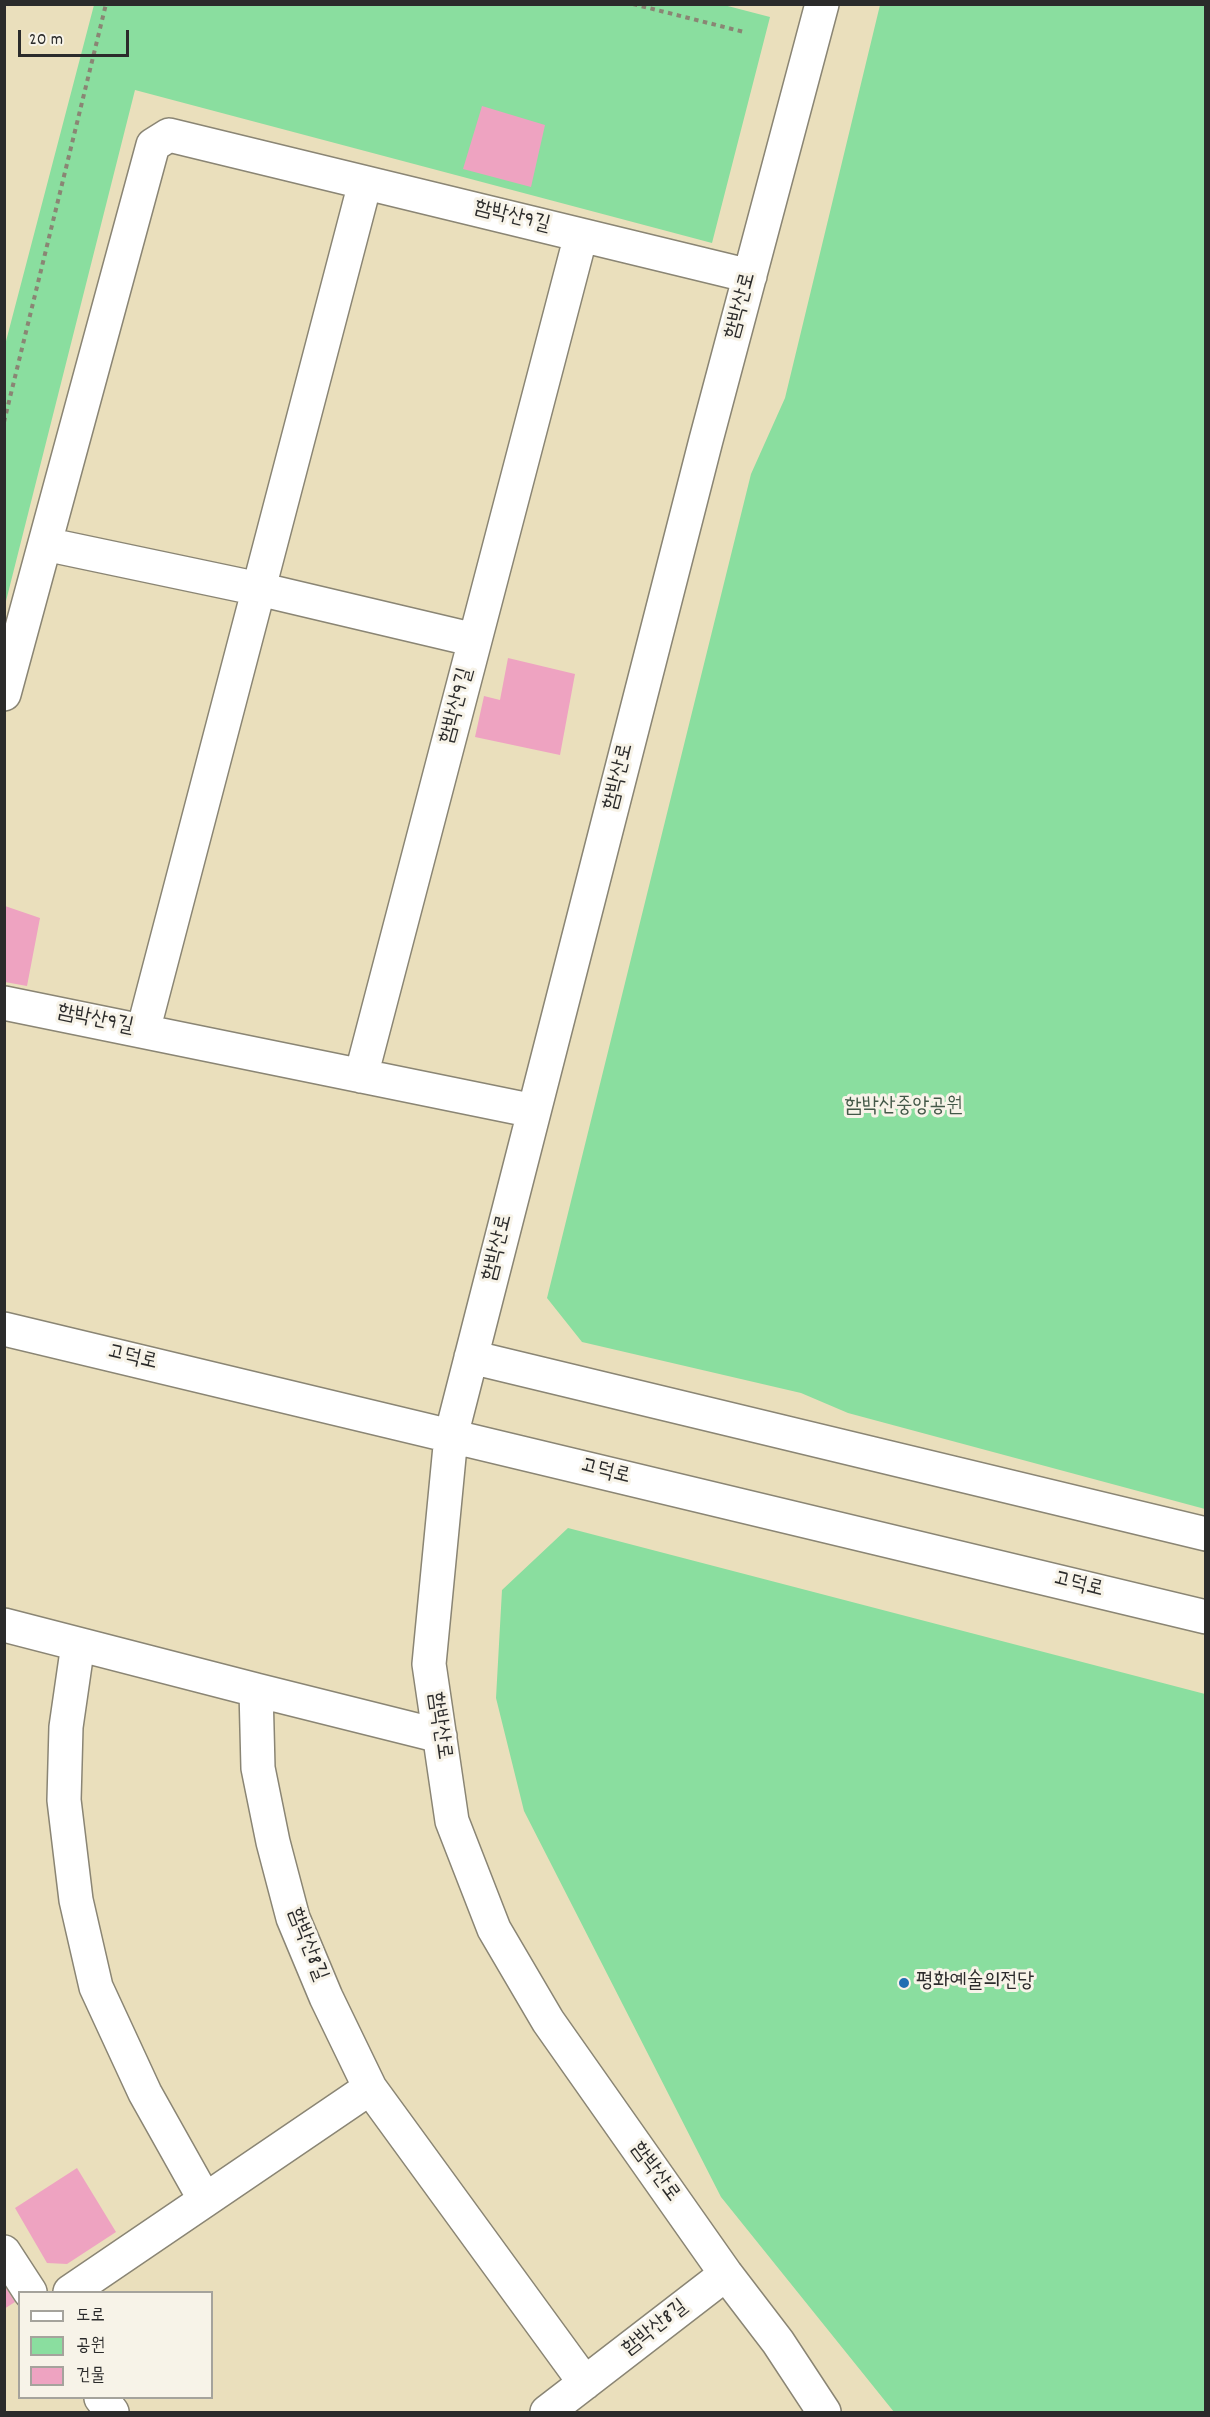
<!DOCTYPE html>
<html>
<head>
<meta charset="utf-8">
<style>
	body { margin:0 }
	#map { position:relative; width:1210px; height:2417px; overflow:hidden; background:#eadfbc; font-family:Dekko,"Poor Story",sans-serif }
	canvas { display:block }
	.frame { position:absolute; inset:0; border:6px solid #2b2b2b; pointer-events:none }
	.legend { position:absolute; left:18px; top:2291px; width:195px; height:108px; box-sizing:border-box; background:#f7f3e8; border:2px solid #a5a39c; margin:0; padding:8px 10px; list-style:none; font-size:18px; color:#2b2b2b }
	.legend li { display:flex; align-items:center; gap:12px; height:30px }
	.legend b { width:30px; border:2px solid #a5a39c }
	.scale { position:absolute; left:18px; top:30px; width:111px; height:27px; box-sizing:border-box; border:3px solid #2b2b2b; border-top:0; padding-left:8px; font-size:18px; line-height:21px; white-space:nowrap; color:#2b2b2b; -webkit-text-stroke:4px #f7f3e8; paint-order:stroke }
</style>
</head>
<body>
<div id="map">
<canvas width="1210" height="2417"></canvas>
<div class="frame"></div>
<ul class="legend">
<li><b style="height:8px;background:#fff"></b>도로</li>
<li><b style="height:16px;background:#8ade9f"></b>공원</li>
<li><b style="height:16px;background:#eea3c1"></b>건물</li>
</ul>
<div class="scale">20 m</div>
</div>
<script>
const ctx = document.querySelector('canvas').getContext('2d');
ctx.lineJoin = 'round';
function paint(path, color) { ctx.fillStyle = color; ctx.fill(path, 'evenodd'); }
function strokePath(path, color, width, dash) { ctx.strokeStyle = color; ctx.lineWidth = width; ctx.lineCap = dash ? 'butt' : 'round'; ctx.setLineDash(dash || []); ctx.stroke(path); }
function label(font, color, halo, rows, align = 'center') {
  ctx.font = font + ' Dekko,"Poor Story",sans-serif'; ctx.lineWidth = 6; ctx.setLineDash([]); ctx.textBaseline = 'middle'; ctx.strokeStyle = halo; ctx.fillStyle = color; for (const [text, x, y, turn = 0] of rows) {
    ctx.save(); ctx.translate(x, y); ctx.rotate((+turn || 0) * Math.PI / 180); ctx.textAlign = isNaN(turn) ? turn : align; if (halo) ctx.strokeText(text, 0, 0); ctx.fillText(text, 0, 0); ctx.restore();
  }
}
paint(new Path2D(`
	M720,4l50,13 -58,226 -577,-153 -130,515v-260l89,-340z
	M880,5h325v1504l-357,-96 -47,-20 -219,-51 -35,-44 204,-824 34,-76z
	M568,1528l637,166v718h-311l-173,-215 -197,-386 -28,-113 6,-108z`), '#8ade9f');
paint(new Path2D(`
	M482,106l63,19 -14,62 -68,-18z
	M508,658l67,16 -15,81 -85,-18 9,-41 16,4z
	M5,906l35,12 -13,68 -22,-4z
	M77,2168l39,64 -49,32 -20,-1 -32,-55z
	M4,2285l11,17 -11,7z`), '#eea3c1');
const minor = new Path2D(`
	M822,4l-116,436 -255,996 -22,228 23,157 42,108 54,92 178,253 52,68 46,70
	M581,235l169,41
	M45,544l214,45 216,51
	M4,694l149,-549 16,-10 412,100 -220,841
	M4,1003l530,108
	M143,1031l222,-848
	M4,1329l1202,288
	M471,1357l735,177
	M4,1625l252,65 2,78 15,74 20,76 33,79 44,91 215,295
	M78,1644l-12,83 -2,73 12,100 20,87 49,106 60,107
	M256,1690l184,46
	M4,2252l26,40
	M70,2292l300,-204
	M101,2398l11,14
	M547,2412l179,-138`);
strokePath(minor, '#8a8574', 36);
strokePath(new Path2D(`
	M633,4l111,28
	M4,422l102,-418`), '#8a8574', 4, [4.5, 4.5]);
strokePath(minor, '#fff', 33);
for (const [x, y, r, color] of [
	[904,1983,6,"#1f6fb2"]
]) { const dot = new Path2D(); dot.arc(x, y, r, 0, 2 * Math.PI); ctx.fillStyle = color; ctx.fill(dot); strokePath(dot, '#f7f3e8', 2); }
label('21px', '#2b2b2b', '#f7f3e8', [
	["함박산9길",512,218,14],
	["함박산로",742,306,-75],
	["함박산9길",458,706,-75],
	["함박산로",620,777,-76],
	["함박산9길",95,1021,12],
	["함박산로",499,1248,-76],
	["고덕로",132,1359,13],
	["고덕로",605,1473,14],
	["고덕로",1078,1586,14],
	["함박산로",438,1726,82],
	["함박산8길",306,1945,69],
	["함박산로",654,2173,54],
	["함박산8길",656,2329,-38]
]);
label('21px', '#435848', '#f7f3e8', [
	["함박산중앙공원",904,1108]
]);
label('21px', '#2b2b2b', '#f7f3e8', [
	["평화예술의전당",916,1983]
], 'left');
</script>
</body>
</html>
